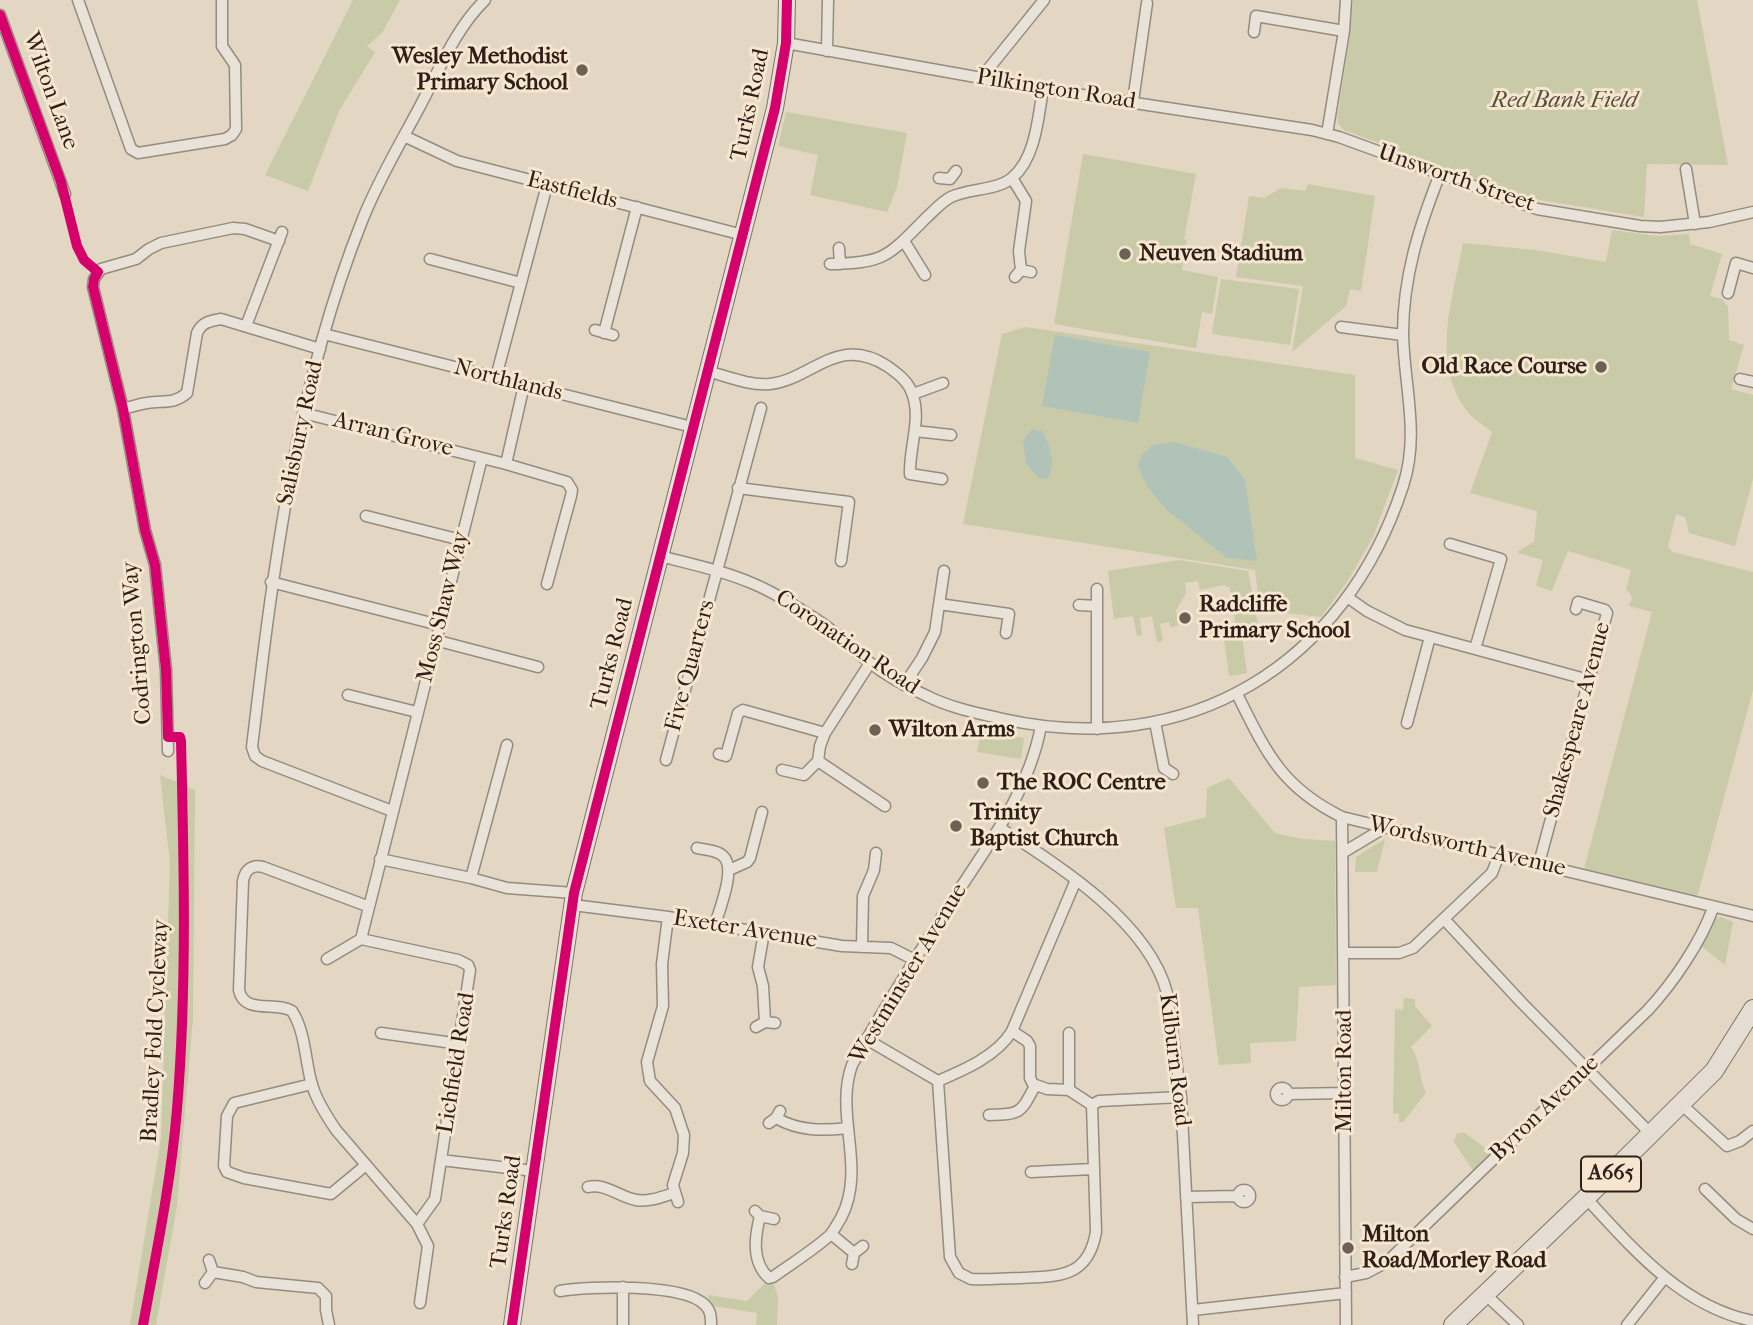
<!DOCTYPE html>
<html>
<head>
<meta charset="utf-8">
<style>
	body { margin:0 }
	canvas { display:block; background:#e3d6c2 }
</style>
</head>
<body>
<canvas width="1753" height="1325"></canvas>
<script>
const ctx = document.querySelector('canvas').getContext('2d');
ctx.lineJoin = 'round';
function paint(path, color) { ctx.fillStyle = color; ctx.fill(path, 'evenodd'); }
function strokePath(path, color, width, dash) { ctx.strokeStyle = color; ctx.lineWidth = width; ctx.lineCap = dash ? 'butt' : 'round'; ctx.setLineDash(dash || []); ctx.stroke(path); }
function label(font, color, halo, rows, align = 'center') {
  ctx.font = font + ' "IM FELL French Canon",serif'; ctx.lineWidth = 6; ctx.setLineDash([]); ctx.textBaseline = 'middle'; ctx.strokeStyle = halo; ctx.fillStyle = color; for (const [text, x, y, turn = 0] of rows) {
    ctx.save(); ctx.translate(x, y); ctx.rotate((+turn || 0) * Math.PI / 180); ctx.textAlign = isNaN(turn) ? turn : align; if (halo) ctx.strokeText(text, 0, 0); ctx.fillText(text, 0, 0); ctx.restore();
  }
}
paint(new Path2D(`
	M353,0h47l-18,33 -15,13 8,6 -36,59 -31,80 -43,-16z
	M1353,0h344l31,165 -81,-1 -3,53 -110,-18 -24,-6 -166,-63 -6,-7 -1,-5 13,-82z
	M786,112l121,21 -10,54 -10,25 -77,-17 8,-40 -40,-9z
	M1083,154l113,20 -12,65 3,1 -5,30 36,7 -6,37 -10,-2 -6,36 -142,-24z
	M1308,184l67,12 -14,95 -11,-2 -4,17 -54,46 11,-66 -67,-9 13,-81 15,2 17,-10 24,3z
	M1612,230l45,6 32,-2 1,10 32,10 -12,42 12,3 6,8 1,33 15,5 -13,44 22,6v84l-18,67 -46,-13 -4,-16 -9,-3 -8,33 5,5 80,20v118l-56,208 -113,-29 68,-257 -23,-6 3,-8 -3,-6 -3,-2 5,-20 -63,-19 -16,40 -16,-5 7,-26 -25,-7v-2l16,-9 3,-31 -67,-18 22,-61c-8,-7 -19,-13 -25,-21 -37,-50 -14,-113 -4,-168l72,7 71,12z
	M1221,279l78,10 -9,56 -78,-11z
	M1025,327l330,48v83l43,12 -25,67 -26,45 -26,35 -61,-7 -5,-40 -292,-46 39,-190z
	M1180,560l68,11 10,54 -17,4 6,44 -18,3 -6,-44 13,-4 -6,-40 -6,-3 -24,5 -2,-9 -13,2 1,10 -10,17 2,16 -8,1 -1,-5 -9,2 3,17 -6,1 -5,-26 -12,2 2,17 -5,1 -4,-20 -19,3 -6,-48z
	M981,731l43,7 -3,21 -44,-7z
	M160,775l19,8c0,108 3,218 -7,326 -7,72 -20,144 -34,216h-8l31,-187 9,-275z
	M1229,778l46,55 27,6 33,2 1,144 -37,2 -3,54 -46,2 1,20 -32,2 -21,-157h-22l-12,-80 42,-11 1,-29z
	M187,787l8,3v5l-2,223 -16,187 -21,120h-9c13,-71 26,-143 33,-215 11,-107 9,-215 7,-323z
	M1385,839l-8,33h-22l1,-15z
	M1721,917l12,5 -8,43 -25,-20 16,-27z
	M1404,998l11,1v7l17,20 -21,21c11,17 7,28 15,46l-23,29h-4v-8l-6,-1 2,-104 8,1z
	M1457,1133h8l23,17 1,5 -3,5 -2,-1 -10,13 -20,-30z
	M773,1282l5,15 -1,28h-21l1,-12 -43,-7 -6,-8 1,-3 38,6 18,-18z`), '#c9caa8');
paint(new Path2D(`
	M1055,335l95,17 -12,71 -96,-17z
	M1032,429l10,2c8,15 15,33 5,48l-8,-1 -13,-14 -3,-23z
	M1174,442l53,15 18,23 12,81 -30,-3 -59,-47 -20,-23 -10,-22 3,-10 12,-11z`), '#b1c2b8');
const street = new Path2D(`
	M78,0l53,149 7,4 87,-14 7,-4 4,-6 -1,-64 -13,-19v-46
	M0,15l65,179
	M1254,32l2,-16 88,15
	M786,43l257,46 269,41 27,7 198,72 103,17 20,1 49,-5 44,-10
	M827,51l1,-51
	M981,78l63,-78
	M1133,101l14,-98
	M1327,134l17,-103 2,-31
	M404,136l53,25 286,74
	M1686,169l9,55
	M939,178l11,1 6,-8
	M1012,178l14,23 -7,50 2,19
	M904,241l21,34
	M839,248l1,16
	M430,259l91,24
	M830,264c56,-1 58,-8 96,-46 8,-7 15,-16 25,-21 18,-9 45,-6 61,-19 24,-20 26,-61 31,-89
	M1015,277l6,-7 10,2
	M1728,293l8,-30 17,5
	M246,326l36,-94
	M1341,327l62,8
	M595,330l18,5
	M604,333l33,-126
	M324,334l368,93
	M707,371c19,5 43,15 63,13 43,-5 67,-50 117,-18 10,7 21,15 25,27 10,26 -3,54 -2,81l32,5
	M496,377l51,-192
	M1740,379l13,3
	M913,394l30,-11
	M123,409c8,-2 16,-5 24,-6 16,-3 26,2 40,-10l10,-60c5,-11 13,-12 24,-14l99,30
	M303,413l203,51 61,18 5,8 -1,6 -24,88
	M915,431l36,4
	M506,464l18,-79
	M738,488l111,14 -8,59
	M366,516l95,24
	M1450,544l51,15 -26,90
	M660,556c31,8 64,15 94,28 24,10 46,25 68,39 17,12 31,27 47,39 18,14 38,25 58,34 24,12 50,17 76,23 185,41 342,-54 400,-233 17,-51 1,-101 0,-152 0,-57 16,-107 37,-160
	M271,582l168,43
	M1097,589v140
	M1347,597l20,14 38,19 184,50
	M939,604l70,10 -3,19
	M1079,605l18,1
	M435,640l103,27
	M870,663l-45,70 -5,13 -2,15 67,45
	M904,685l18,-27 13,-26 9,-61
	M1237,694c29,58 44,93 105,123l411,99
	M348,695l69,17
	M1155,722l9,46 9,6
	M1407,723l23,-86
	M168,751l-2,-81 -11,-105 -10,-35 -22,-121 -30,-122 1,-8 7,-10 35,-10 13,-10 12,-6 72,-15 12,1 34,12
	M719,754l7,2 12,-43 5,-3 82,23
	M666,760l95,-352
	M782,770l22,5 14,-14
	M392,811l-130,-50 -7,-5 -3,-9c21,-178 43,-358 110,-526 15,-39 38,-77 57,-113 20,-37 36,-79 66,-108
	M1342,817l4,508
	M1000,828c59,37 149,95 167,165l14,104 12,228
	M697,848c8,2 20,2 26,8 14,12 -4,54 -8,69
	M1344,852l40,-24
	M380,859l91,19 36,10 67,5
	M1539,863l68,-250 -2,-3 -27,-8 -2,7
	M729,870l18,-8 3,-4 12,-46
	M471,878l36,-133
	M573,905l95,12 174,29 49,2 24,12
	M367,906l-104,-39c-11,-3 -18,3 -20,14l-4,109c5,25 37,11 53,21 13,20 13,47 19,70 4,17 15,34 25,49l81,94 11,22 -8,57
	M668,917l-6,47 1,42 -16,56 3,19 25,27 9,27 -1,18 -10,32 5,17
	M1444,919l77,83 130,132
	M764,932l-6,35 5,19 2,36
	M361,939l121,-481
	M361,939l97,21 10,5 2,5 -35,229 -18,25
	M862,947l1,-51 11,-26 2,-17
	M1345,953h54l14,-5 79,-75 7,-18
	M327,959l34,-20
	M756,1027l9,-5 10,1
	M1012,1031l15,10 3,5v32l3,6 14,5 22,1 23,15 7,-4 82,-4
	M381,1033l79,11
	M1069,1033v57
	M866,1039l72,42c26,-11 59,-25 74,-50l64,-151
	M938,1081l12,176 9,16 12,6c17,1 34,-1 50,-1 38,-2 67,0 75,-46l-4,-127
	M312,1084l-78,19 -7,13 -3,50 3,6 17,6 87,16 35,-29
	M1276 1094a6 6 0 1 1 12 0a6 6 0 1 1-12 0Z
	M1289,1094l56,-1
	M1681,1104l46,42 13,-5 13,-10
	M989,1115c32,-1 31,-1 46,-29
	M776,1118c23,13 46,13 72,10
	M769,1123l7,-5 4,-7
	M441,1160l93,11
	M1031,1172l62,-3
	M588,1187c18,-4 31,10 48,13 13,2 26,-3 38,-7
	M1705,1189l31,30 17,10
	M1238 1196a6 6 0 1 1 12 0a6 6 0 1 1-12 0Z
	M1186,1197l51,-1
	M1586,1198c47,51 96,109 167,123
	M755,1211l5,5 14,3
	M760,1216c-5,20 -9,46 9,62l4,-1c18,-13 39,-26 56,-41 5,-5 8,-12 12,-18 26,-50 -7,-103 11,-153 32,-58 68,-113 103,-169 35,-53 74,-106 86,-170
	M831,1234l23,19
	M852,1264l2,-11 9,-7
	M213,1272l30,5 13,5 62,6 8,8v14l3,15
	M1345,1277l21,-4 21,-11 261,-252c25,-27 53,-68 65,-102
	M205,1283l8,-11 -4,-12
	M560,1291c28,-5 124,-8 145,14 6,6 6,12 6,20
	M1486,1295l32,30
	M1193,1310l153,-17
	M623,1325v-38
	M1627,1325l38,-48`);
const secondary = new Path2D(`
	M512,1325l62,-432 201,-785 11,-65 1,-43`);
const primary = new Path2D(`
	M1453,1325l133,-127 128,-127 39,-62`);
strokePath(street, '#958c80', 13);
strokePath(secondary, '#7c7369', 18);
strokePath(primary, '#7c7369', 20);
strokePath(street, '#e8e2d8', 10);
strokePath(secondary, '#e8e2d8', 16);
strokePath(primary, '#e5ddd1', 18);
strokePath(new Path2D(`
	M0,15l61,167 16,64 7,14 14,12 -4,7 -1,8 30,122 22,121 10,35 11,105 2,67h12l1,4c3,123 6,246 -4,368 -6,73 -21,145 -34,216
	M512,1325l62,-432 201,-785 11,-65 1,-43`), '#d6006c', 10);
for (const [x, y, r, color] of [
	[582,70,7,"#6d6054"],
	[1125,254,7,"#6d6054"],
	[1601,367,7,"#6d6054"],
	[1185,618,7,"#6d6054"],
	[875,730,7,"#6d6054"],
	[983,783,7,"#6d6054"],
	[956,826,7,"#6d6054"],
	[1348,1248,7,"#6d6054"]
]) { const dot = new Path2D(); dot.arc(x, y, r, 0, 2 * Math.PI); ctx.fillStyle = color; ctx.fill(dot); strokePath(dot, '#f6e6cf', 2.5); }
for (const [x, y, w] of [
	[1611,1174,60]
]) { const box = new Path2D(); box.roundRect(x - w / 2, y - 17.5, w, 35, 5); ctx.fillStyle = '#f6e6cf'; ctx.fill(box); strokePath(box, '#2e2019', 2); }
label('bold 21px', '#2e2019', null, [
	["A665",1611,1174]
]);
label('bold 23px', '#2e2019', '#f6e6cf', [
	["Wesley Methodist",568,57,"right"],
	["Primary School",568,83,"right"],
	["Neuven Stadium",1139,254],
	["Old Race Course",1587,367,"right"],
	["Radcliffe",1199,605],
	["Primary School",1199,631],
	["Wilton Arms",889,730],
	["The ROC Centre",997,783],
	["Trinity",970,813],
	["Baptist Church",970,839],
	["Milton",1362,1235],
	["Road/Morley Road",1362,1261]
], 'left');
label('23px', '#2e2019', '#f6e6cf', [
	["Pilkington Road",1056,90,9],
	["Wilton Lane",50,91,70],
	["Turks Road",751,105,-78],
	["Unsworth Street",1456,179,19],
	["Eastfields",572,191,14],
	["Northlands",508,381,14],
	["Salisbury Road",301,433,-78],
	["Arran Grove",393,435,14],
	["Moss Shaw Way",444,607,-76],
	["Codrington Way",138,643,-95],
	["Coronation Road",847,643,34],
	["Turks Road",613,654,-76],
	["Five Quarters",691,666,-75],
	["Shakespeare Avenue",1578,720,-75],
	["Wordsworth Avenue",1467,847,13],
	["Exeter Avenue",745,930,9],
	["Westminster Avenue",909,974,-59],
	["Bradley Fold Cycleway",156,1031,-87],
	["Kilburn Road",1174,1060,83],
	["Lichfield Road",457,1063,-81],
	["Milton Road",1345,1071,-90],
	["Byron Avenue",1545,1109,-44],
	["Turks Road",507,1212,-82]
]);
label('italic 23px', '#56503d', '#f6e6cf', [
	["Red Bank Field",1564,101]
]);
</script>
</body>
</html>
